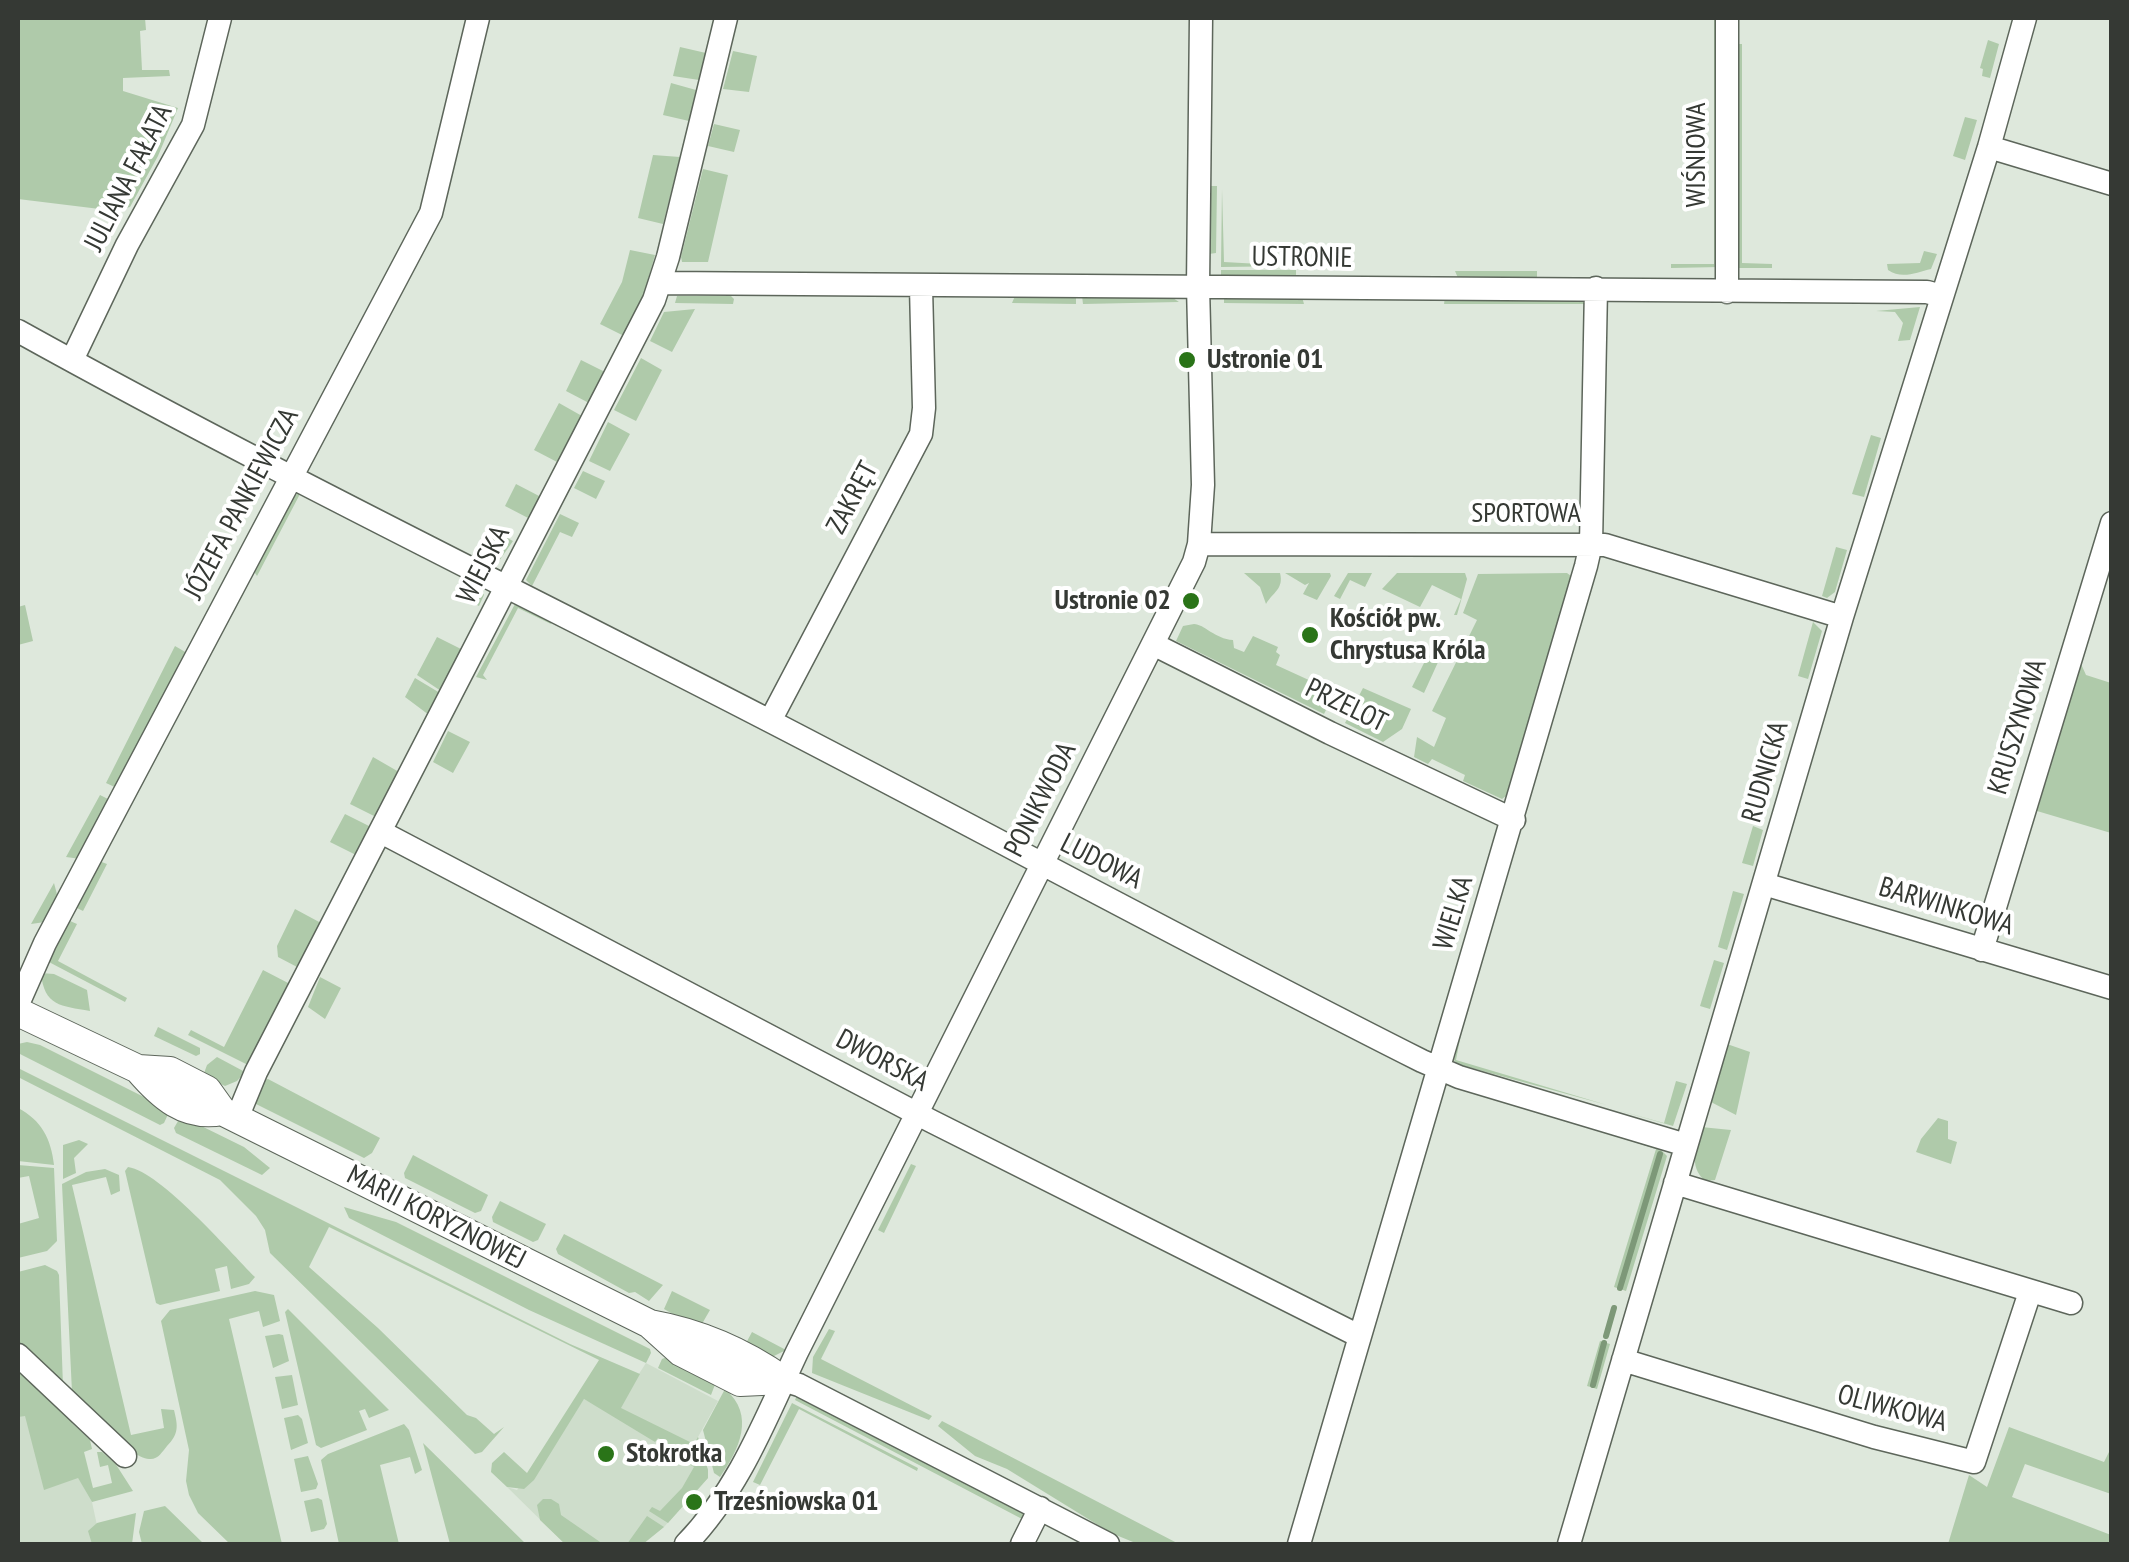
<!DOCTYPE html>
<html>
<head>
<meta charset="utf-8">
<style>
	body { margin:0 }
	#map { position:relative; width:2129px; height:1562px; overflow:hidden; background:#dee8dc; font-family:"PT Sans Narrow",sans-serif }
	canvas { display:block }
	.frame { position:absolute; inset:0; border:20px solid #353934; pointer-events:none }
</style>
</head>
<body>
<div id="map">
<canvas width="2129" height="1562"></canvas>
<div class="frame"></div>
</div>
<script>
const ctx = document.querySelector('canvas').getContext('2d');
ctx.lineJoin = 'round';
function paint(path, color) { ctx.fillStyle = color; ctx.fill(path, 'evenodd'); }
function strokePath(path, color, width, dash) { ctx.strokeStyle = color; ctx.lineWidth = width; ctx.lineCap = dash ? 'butt' : 'round'; ctx.setLineDash(dash || []); ctx.stroke(path); }
function label(font, color, halo, rows, align = 'center') {
  ctx.font = font + ' "PT Sans Narrow",sans-serif'; ctx.lineWidth = 8; ctx.setLineDash([]); ctx.textBaseline = 'middle'; ctx.strokeStyle = halo; ctx.fillStyle = color; for (const [text, x, y, turn = 0] of rows) {
    ctx.save(); ctx.translate(x, y); ctx.rotate((+turn || 0) * Math.PI / 180); ctx.textAlign = isNaN(turn) ? turn : align; if (halo) ctx.strokeText(text, 0, 0); ctx.fillText(text, 0, 0); ctx.restore();
  }
}
paint(new Path2D(`
	M646,1363l72,38 -20,36 10,33v8l-44,49 -21,17h-78l-58,-57 10,3 67,-91 29,15z
	M18,1373l74,129 9,42h-83z`), '#ceddcb');
paint(new Path2D(`
	M18,18h127l1,12 -6,1 2,39h27l1,6 -47,2v13l55,17 -20,48 -28,51 -14,4 -98,-12z
	M1714,18h8l-1,249 -50,1v-4h43z
	M1988,40l11,4 -9,34 -8,-2 1,-7 -3,-1z
	M1733,44h9v219l30,1v4h-36z
	M680,47l26,6 -7,27 -26,-4z
	M733,51l24,5 -8,36 -26,-3z
	M671,83l25,7 -7,31 -26,-6z
	M1965,117l12,3 -12,40 -12,-4z
	M714,124l26,6 -6,22 -26,-6z
	M653,155l27,2 -17,67 -25,-6z
	M703,169l25,6 -20,87h-26l-1,-5z
	M1209,186h8l-1,67 -7,1z
	M1222,189l2,73 72,4 -75,1z
	M630,250l25,5 -11,39 -20,42 -24,-12 22,-42z
	M1924,251l13,3 -6,15c-14,3 -29,11 -43,1l-1,-6 33,-1z
	M1221,270h75v7l-75,-1z
	M1455,271h82v7h-79z
	M677,296h54l3,3 -1,5 -58,-1z
	M1015,296h61v8l-64,-1z
	M1082,296h88l9,6 -96,2z
	M1224,296l78,1 2,7 -80,-1z
	M1445,297l139,1 4,6h-144z
	M1920,307l-10,33 -12,1 5,-18 -8,-11 -19,-1z
	M695,309l-23,43 -22,-11 14,-29z
	M641,358l21,12 -26,51 -22,-11z
	M581,360l24,12 -16,31 -23,-12z
	M559,403l23,13 -23,47 -25,-13z
	M608,422l22,12 -20,37 -21,-10z
	M1871,435l10,3 -17,59 -12,-3z
	M583,471l22,10 -9,18 -22,-11z
	M516,484l25,13 -11,22 -25,-13z
	M297,494h3l-43,82 -4,-6 36,-70z
	M560,514l19,9 -7,14 -12,-5 -28,54 -6,-6z
	M492,530l21,11 -14,20 -21,-6z
	M1836,547l11,3 -12,42 -8,6 -5,-2z
	M440,563l38,22 6,10 -5,11 -21,-11 8,-15 -28,-15z
	M1244,573h36c4,16 -7,19 -14,31l-6,-17z
	M1285,573h45l1,3 -14,24 -14,-6 6,-11 -4,2z
	M1348,573h24l-7,14 -15,-7 -10,19 -6,-3z
	M1397,573h68l2,6 -10,36h-3l7,-16 -29,-14 -12,22 -38,-18z
	M1478,574l89,-1 4,3 -65,220 -4,3 -39,-18 2,-6 -33,-16 -4,5 -14,-7 3,-20 17,10 12,-29 -14,-7 45,-91 -14,-7z
	M515,604l37,17 -1,3 -33,-16 -35,67 4,5 -11,-3z
	M25,605l8,36 -15,4v-38z
	M1813,622l9,9 -14,48 -10,-3z
	M1194,624c10,0 21,15 39,16l1,8 10,4 9,-16 25,11 -2,5 4,3 -4,10 59,27 -11,22 -148,-73 7,-15z
	M437,637l26,13 -22,41 -24,-16z
	M175,646l12,7 -68,136 -13,-6z
	M1428,655l11,5 -15,33 -12,-6z
	M2081,664l5,11 25,8v150l-74,-22z
	M415,678l25,15 -11,22 -24,-18z
	M1363,688l48,21 -9,20 -19,13 -38,-19z
	M448,731l22,11 -17,31 -20,-11z
	M373,757l26,15 -23,45 -26,-13z
	M100,795l12,6 -31,58 -15,-2z
	M345,814l26,13 -15,28 -26,-13z
	M1753,826l10,4 -10,36 -11,-3z
	M99,861l8,3 -24,47 -8,-4z
	M54,883l5,19 -14,20 -14,2z
	M1733,891l11,3 -17,56 -9,-3z
	M295,909l26,14 -22,45 -21,-11 -1,-11z
	M70,921l7,3 -19,37 69,37 -2,4 -78,-41z
	M1714,960l10,3 -14,46 -10,-3z
	M263,970l27,14 -42,81 -60,-30 3,-5 33,17z
	M41,973l13,1 33,16 3,21c-29,-5 -46,-5 -49,-38z
	M320,977l21,11 -16,31 -17,-12z
	M158,1027l42,21v6l-4,2 -42,-20z
	M1461,1034l-5,26 151,45 -150,-41 -3,-4z
	M27,1042l13,3 130,65 -6,13 -4,2 -142,-72v-9z
	M1727,1044l23,8 -14,63 -27,-14z
	M217,1057l28,15 -8,9 -12,5 -22,-10 4,-11z
	M20,1069l550,275 70,30 -19,34 73,36 4,-7 10,33v8l-40,45 -19,-12 3,-4 8,4 22,-23 12,-21 -26,-16 2,-6 -12,-7 -3,4 -71,-43 -50,81 -10,9 -17,-2 -16,-15 1,-9 12,-11 23,21 72,-113 -270,-133 -20,40 69,61 89,87 9,3 18,16 10,-7 -22,25 -7,2 -205,-201 -5,-23 -9,-14 -36,-36 -202,-103z
	M268,1079l112,59 -8,15 -8,5 -108,-54 -2,-3 7,-20z
	M1676,1081l11,3 -14,42 -56,-16 47,13z
	M18,1108c23,12 33,30 36,57l-36,-4z
	M181,1116l63,31 26,21 -8,7 -86,-42 -2,-5z
	M1938,1118l10,3v18l9,3 -6,22 -35,-12 5,-13z
	M1568,1121l91,27 8,8 -41,135 -12,-4 42,-138z
	M1701,1127l30,3 -16,50 -10,1c-17,-15 -9,-36 -4,-54z
	M79,1140l9,4 -14,14 2,15 -13,6v-34z
	M413,1155l75,40 -7,16 -6,2 -70,-35 -1,-5z
	M911,1164l5,2 -32,67 -6,-3z
	M18,1165l36,3 3,73 -10,10 -29,7v-34l21,-6 -10,-42 -11,2z
	M128,1167c33,5 101,84 127,110l-6,7 -18,5 -4,-23 -12,3 5,22 -60,14 -4,-2 -31,-132z
	M105,1169l14,6 1,16 -9,4 -5,-18 -34,8 59,250 33,-7 -3,-19 13,1c4,16 5,24 -7,36 -5,6 -9,14 -18,13 -19,-1 -67,-50 -77,-67l-10,-208 24,-12z
	M500,1201l46,23 -8,16 -5,2 -40,-20 -1,-5z
	M344,1207l52,15 254,127 1,4 -5,10 -117,-53 -180,-92z
	M564,1234l99,51 -14,16 -14,-9 -6,1 -71,-39 -2,-5z
	M45,1265l12,6 2,4 4,111 -45,-40v-74z
	M255,1291l19,4 6,26 -17,6 -4,-16 -30,8 53,225h-52l-32,-31 -9,-18 -3,-14 3,-31 -28,-129 9,-11z
	M672,1291l38,19 -11,19 -35,-20z
	M288,1309l101,101 -20,8 -4,-9 -6,2 8,19 -46,18 -5,-3 -31,-133z
	M829,1329l6,2 -14,28 111,57 -3,4 -117,-47 1,-16z
	M752,1332l34,18 -16,8 -25,-13z
	M279,1334l4,1 6,26 -16,7 -8,-32z
	M1600,1341l10,3 -13,45 -10,-3z
	M667,1357l49,25 -5,13 -53,-27 4,-9z
	M18,1363l57,56 -3,4 18,17 2,9 -8,3 9,36 19,-5 -4,-18 -8,2 -3,-15h5l13,11 18,28 -41,11 -14,-24 -34,12 -19,-74 -7,1z
	M292,1375l6,30 -16,4 -7,-32z
	M725,1389c31,26 14,61 -5,88l-6,-4 -11,-43z
	M798,1393l31,20 63,28 135,72 -3,7 -229,-120z
	M792,1403l126,65 -1,3 -118,-62 -39,76 -7,-3z
	M298,1415l4,4 6,24 -17,7 -7,-32z
	M942,1421l237,123h-41l-27,-11 -104,-64 -32,-13 -37,-30z
	M404,1424l5,6 13,40 -7,4 -5,-17 -30,8 19,79h-60l-18,-84 7,-6z
	M2009,1427l95,35 7,-14v46l-86,-30 -13,33 99,38v9h-163l21,-69 18,12z
	M423,1443l103,101h-76z
	M308,1456l10,28 -2,5 -15,3 -7,-33z
	M318,1498l4,2 5,24 -3,5 -13,3 -7,-31z
	M543,1499h8l8,5 2,11 42,29h-38l-25,-24 -3,-15z
	M165,1506l39,38h-62l-3,-12 5,-21z
	M136,1513l-4,31h-40l-4,-13 9,-8z
	M647,1516l17,11 -21,17h-16z`), '#afcaaa');
strokePath(new Path2D(`
	M1620,1288l40,-134
	M1606,1336l8,-28
	M1593,1385l11,-42`), '#7d9878', 6);
const minor = new Path2D(`
	M1727,18v274
	M1989,147l123,37
	M661,283l1266,9 15,4
	M18,331c245,136 498,259 748,388 219,113 435,231 656,342l37,16 227,68
	M72,360l55,-115 66,-120 27,-107
	M1199,544l406,1 237,72
	M1153,644l177,89 184,87
	M770,721l151,-287 3,-26 -3,-121
	M381,832l550,289 428,215
	M1764,884l348,104
	M1982,950l130,-427
	M18,1004l27,-61 386,-730 47,-195
	M237,1118l19,-46 398,-772 14,-43 58,-239
	M1675,1183l396,120
	M18,1355l107,101
	M1623,1360l251,77 100,25 56,-170
	M783,1380l16,5 309,159
	M686,1544c53,-55 79,-124 111,-192l397,-790 5,-18 4,-59 -5,-199 3,-268
	M1022,1544l18,-36
	M1299,1544l287,-978 5,-22 5,-256
	M1569,1544l273,-927 147,-470 36,-129`);
const tertiary = new Path2D(`
	M18,1012l120,57 32,2 37,19 15,21 428,213c50,9 92,27 133,56
	M138,1069c23,27 47,49 84,42
	M651,1325l30,27 59,30 43,-2`);
strokePath(minor, '#5d665b', 25);
strokePath(tertiary, '#5d665b', 30);
strokePath(minor, '#fff', 22);
strokePath(tertiary, '#fff', 28);
for (const [x, y, r, color] of [
	[1187,360,10,"#2a7418"],
	[1191,601,10,"#2a7418"],
	[1310,635,10,"#2a7418"],
	[606,1454,10,"#2a7418"],
	[694,1502,10,"#2a7418"]
]) { const dot = new Path2D(); dot.arc(x, y, r, 0, 2 * Math.PI); ctx.fillStyle = color; ctx.fill(dot); strokePath(dot, '#fff', 4); }
label('28px', '#353934', '#fff', [
	["WIŚNIOWA",1697,155,-90],
	["JULIANA FAŁATA",129,178,-63],
	["USTRONIE",1302,258,1],
	["ZAKRĘT",853,498,-62],
	["JÓZEFA PANKIEWICZA",242,504,-62],
	["SPORTOWA",1526,514],
	["WIEJSKA",484,565,-63],
	["PRZELOT",1346,706,26],
	["KRUSZYNOWA",2018,727,-73],
	["RUDNICKA",1766,772,-74],
	["PONIKWODA",1041,800,-63],
	["LUDOWA",1101,862,27],
	["BARWINKOWA",1946,907,17],
	["WIELKA",1454,913,-73],
	["DWORSKA",882,1061,28],
	["MARII KORYZNOWEJ",436,1218,27],
	["OLIWKOWA",1892,1409,15]
]);
label('bold 28px', '#353934', '#fff', [
	["Ustronie 01",1207,360],
	["Ustronie 02",1171,601,"right"],
	["Kościół pw.",1330,619],
	["Chrystusa Króla",1330,651],
	["Stokrotka",626,1454],
	["Trześniowska 01",714,1502]
], 'left');
</script>
</body>
</html>
